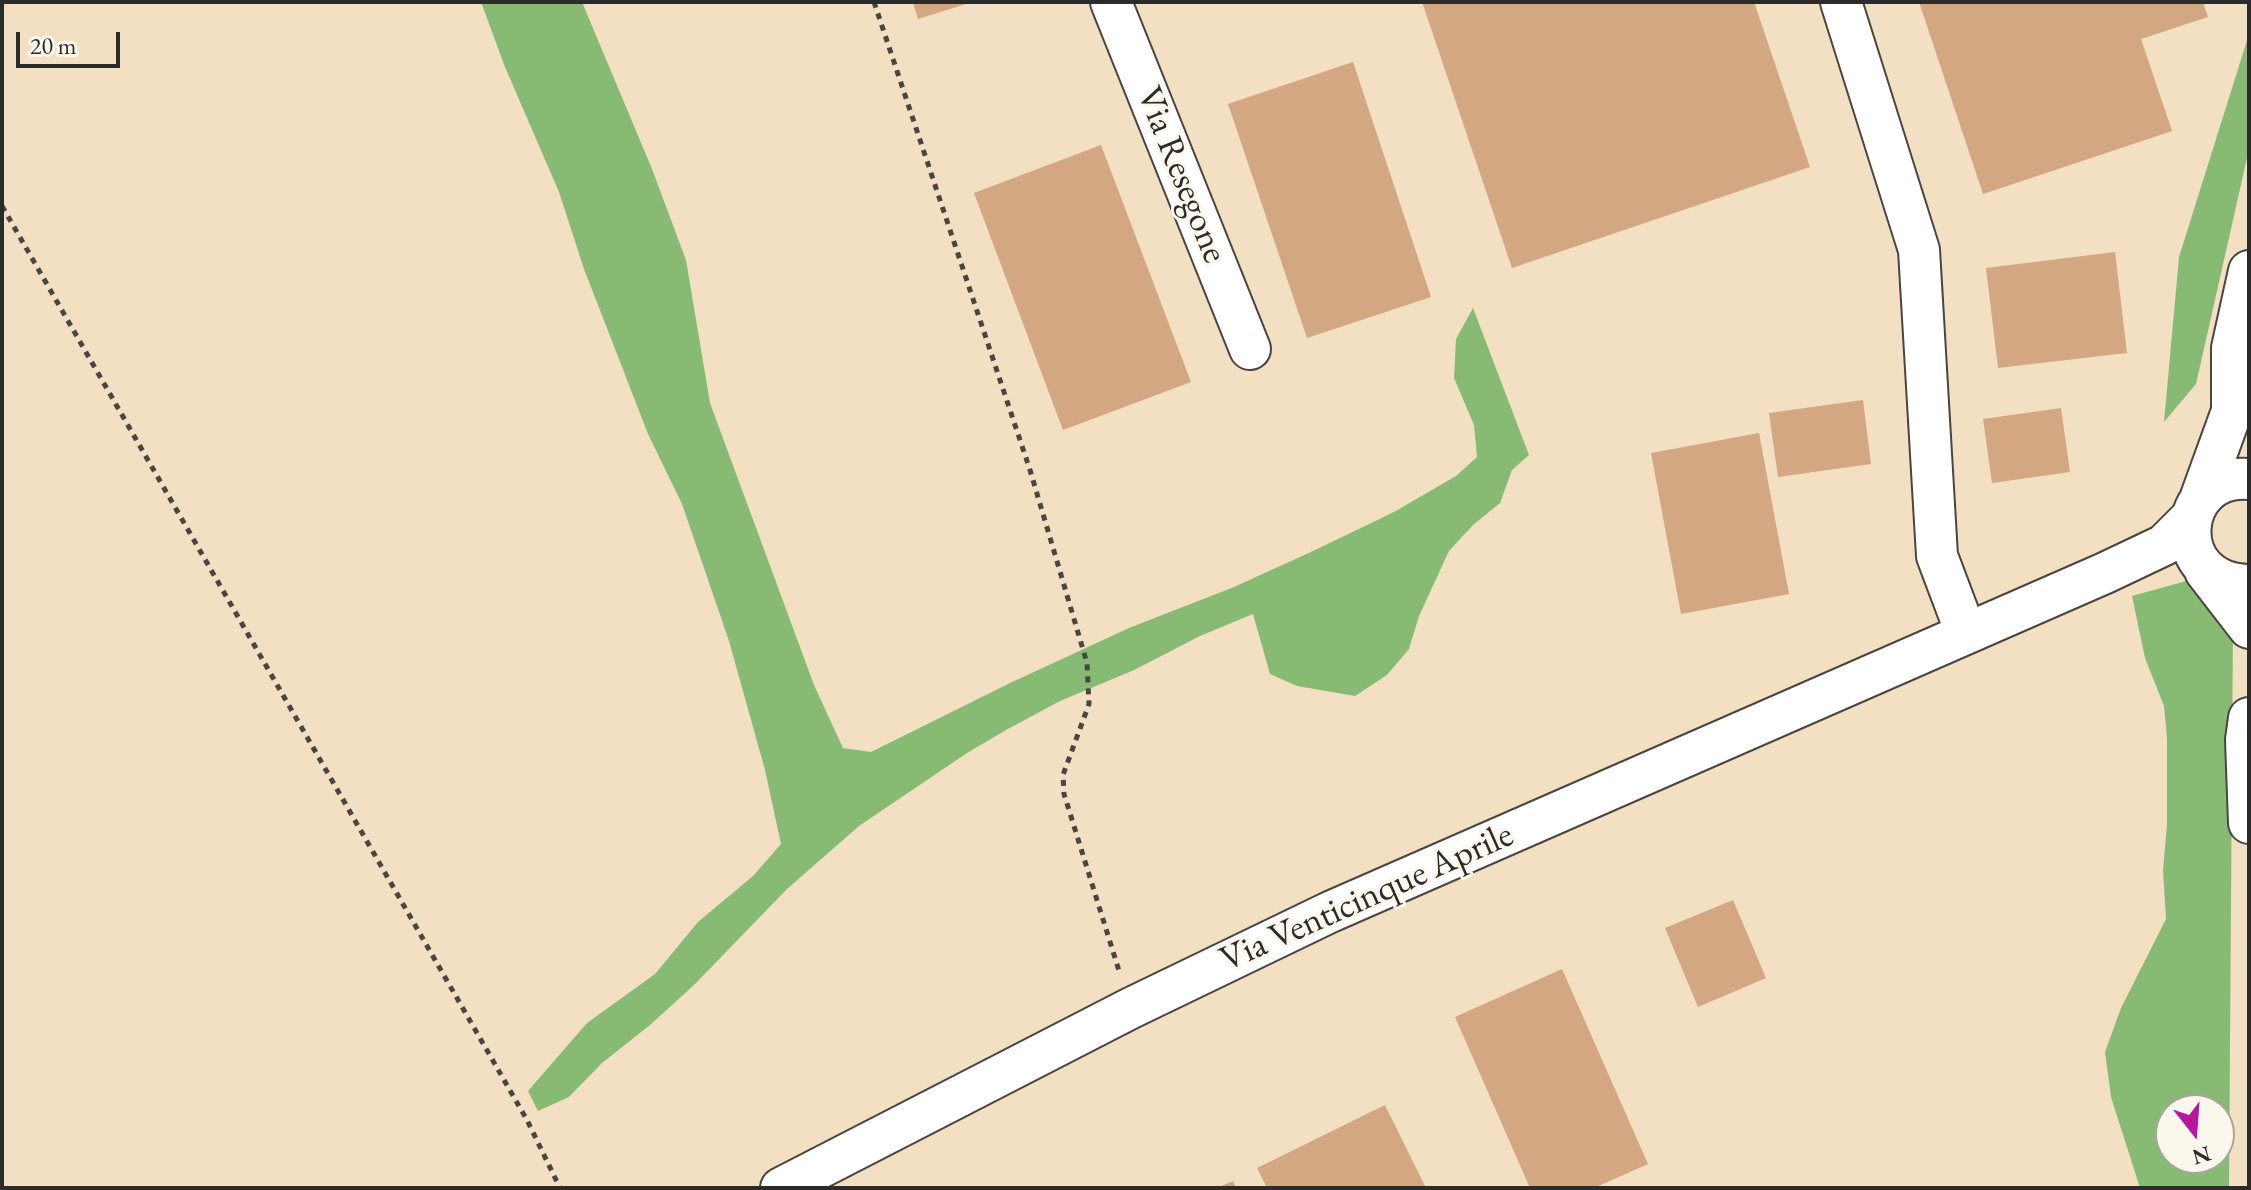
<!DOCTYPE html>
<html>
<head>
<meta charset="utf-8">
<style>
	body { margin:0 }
	#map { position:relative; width:2251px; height:1190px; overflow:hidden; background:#f3dfc2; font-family:"EB Garamond",serif }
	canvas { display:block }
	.frame { position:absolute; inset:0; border:4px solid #2b2b2b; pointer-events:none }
	.north { position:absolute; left:2155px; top:1094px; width:80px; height:80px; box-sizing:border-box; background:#fbf7ec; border:2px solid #a8a59f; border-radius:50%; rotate:163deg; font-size:22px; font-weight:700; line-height:32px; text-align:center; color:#2b2b2b }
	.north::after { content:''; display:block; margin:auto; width:28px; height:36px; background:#b5179e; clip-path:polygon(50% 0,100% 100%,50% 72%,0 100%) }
	.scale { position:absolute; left:16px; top:32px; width:104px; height:36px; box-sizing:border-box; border:4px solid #2b2b2b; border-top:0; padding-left:10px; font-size:24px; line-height:28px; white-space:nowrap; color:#2b2b2b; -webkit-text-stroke:6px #fbf7ec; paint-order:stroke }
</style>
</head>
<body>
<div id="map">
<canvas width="2251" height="1190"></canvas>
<div class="frame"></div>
<div class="north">N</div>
<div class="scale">20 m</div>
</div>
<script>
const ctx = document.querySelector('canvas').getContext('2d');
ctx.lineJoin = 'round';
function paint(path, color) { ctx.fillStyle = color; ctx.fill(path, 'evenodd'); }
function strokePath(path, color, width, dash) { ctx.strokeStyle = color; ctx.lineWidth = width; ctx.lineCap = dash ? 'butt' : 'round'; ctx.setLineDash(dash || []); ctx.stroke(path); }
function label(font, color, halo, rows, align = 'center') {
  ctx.font = font + ' "EB Garamond",serif'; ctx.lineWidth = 6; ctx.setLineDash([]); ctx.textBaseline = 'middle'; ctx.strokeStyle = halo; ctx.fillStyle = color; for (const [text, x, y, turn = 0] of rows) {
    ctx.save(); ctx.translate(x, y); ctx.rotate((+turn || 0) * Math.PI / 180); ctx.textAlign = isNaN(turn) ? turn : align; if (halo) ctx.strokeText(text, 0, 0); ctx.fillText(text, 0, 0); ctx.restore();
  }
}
paint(new Path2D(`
	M481,2h101l70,167 34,91 24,143 104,282 29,63 28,4 139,-69 119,-55 105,-41 79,-36 81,-39 62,-36 21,-19 -3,-32 -20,-47 2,-39 17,-31 56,147 -17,15 -12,33 -27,22 -24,26 -30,65 -10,33 -22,26 -32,21 -58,-10 -27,-12 -17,-60 -53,22 -66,34 -74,31 -54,29 -39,23 -108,73 -72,63 -93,96 -44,40 -48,38 -33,34 -31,14 -10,-20 59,-68 68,-49 43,-52 55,-46 28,-32 -16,-74 -36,-129 -47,-137 -34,-70 -64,-165 -25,-77 -54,-125z
	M2249,34v115l-53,235 -32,38 15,-165z
	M2219,572l14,50 -4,566h-89l-29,-91 -6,-45 16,-44 45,-89 -3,-48 4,-47v-86l-3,-32 -19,-48 -13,-62zM2171,1110h48v48h-48z`), '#87bb74');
paint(new Path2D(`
	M913,2h56v1l-51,16z
	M1422,2h332l56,165 -298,101z
	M1919,2h284l5,15 -67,22 31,92 -189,63z
	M1353,62l78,235 -124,41 -79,-234z
	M1101,145l90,237 -128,48 -89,-237z
	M2115,252l12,101 -129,15 -12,-100z
	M1863,400l8,64 -93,13 -9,-64z
	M2061,408l9,64 -78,11 -9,-64z
	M1759,433l30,161 -108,20 -30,-161z
	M1733,900l33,78 -68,29 -33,-79z
	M1562,969l86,195 -54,24h-64l-75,-171z
	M1385,1105l41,83h-159l-10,-20z
	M1233,1181l3,7h-19z`), '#d3a781');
const minor = new Path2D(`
	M1111,2l139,347
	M1841,2l78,248 18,306 29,77
	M2249,479c-74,-6 -82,105 0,106
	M2199,502l33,-91v-63l17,-77
	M2205,571l44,57
	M2249,718l-3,22 3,83
	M781,1188l350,-180 199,-96 775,-339 59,-28 27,-27`);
strokePath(minor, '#494642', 44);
strokePath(new Path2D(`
	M874,2l156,468 57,193 2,41 -26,71 1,19 56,180
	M2,206l525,914 33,68`), '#494642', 5, [6, 6]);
strokePath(minor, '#fff', 40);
label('36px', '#2b2b2b', '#fbf7ec', [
	["Via Resegone",1181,175,68],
	["Via Venticinque Aprile",1367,898,-24]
]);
</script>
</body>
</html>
